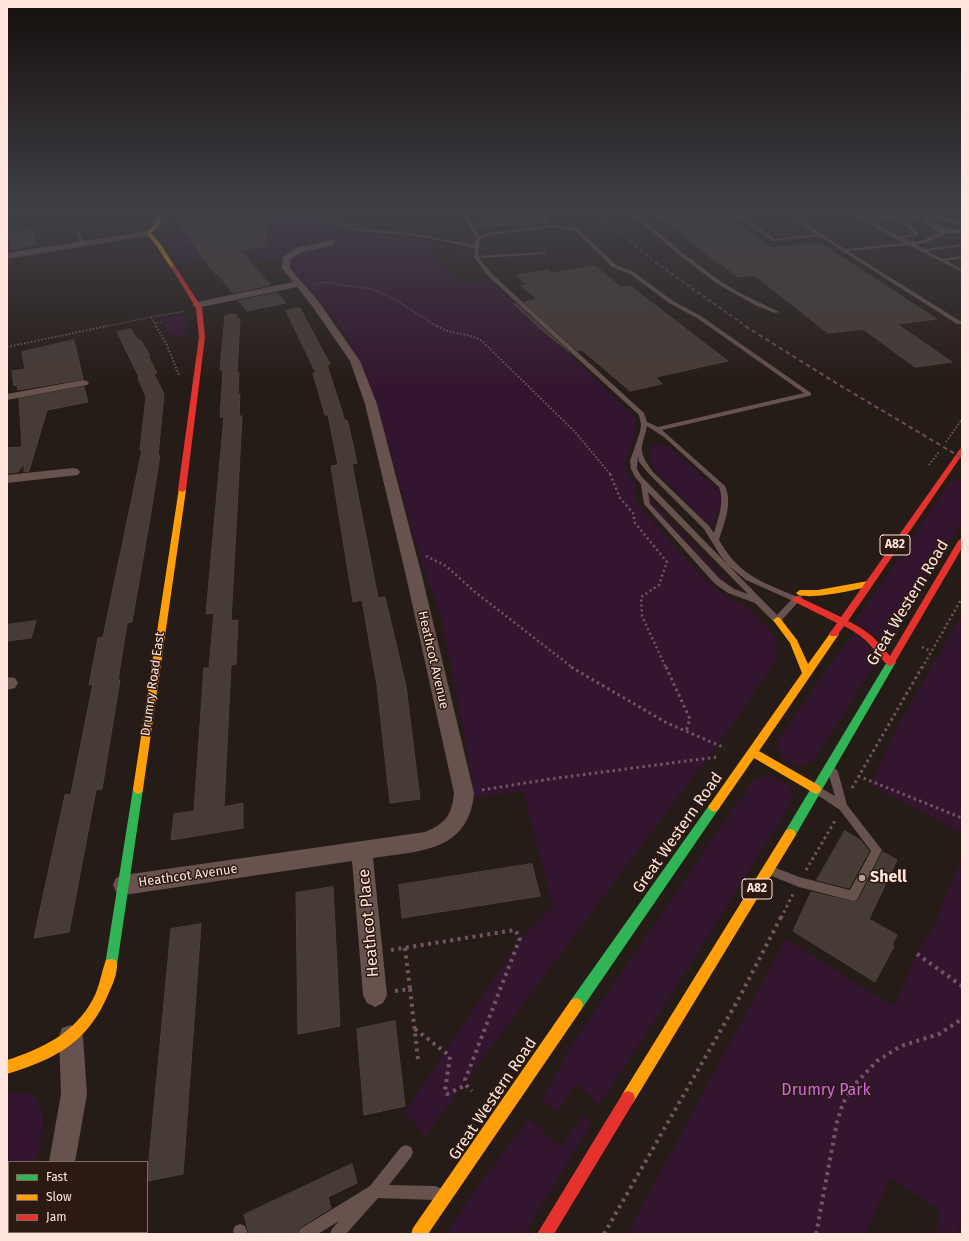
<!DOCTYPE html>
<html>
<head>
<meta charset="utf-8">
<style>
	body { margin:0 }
	#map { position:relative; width:969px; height:1241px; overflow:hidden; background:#261c17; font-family:"Fira Sans",sans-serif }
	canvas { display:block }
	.frame { position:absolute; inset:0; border:8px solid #ffe5dd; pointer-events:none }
	.legend { position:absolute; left:8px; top:1161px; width:140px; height:72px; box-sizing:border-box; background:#2c1911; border:1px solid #806b63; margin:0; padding:5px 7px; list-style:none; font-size:12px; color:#ffe5dd }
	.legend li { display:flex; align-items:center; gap:8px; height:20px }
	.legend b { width:20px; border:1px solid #806b63 }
</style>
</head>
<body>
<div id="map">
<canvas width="969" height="1241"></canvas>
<div class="frame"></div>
<ul class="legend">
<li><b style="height:5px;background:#30b455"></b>Fast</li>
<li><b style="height:5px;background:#ff9f0a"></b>Slow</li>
<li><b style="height:5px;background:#e5322d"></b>Jam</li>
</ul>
</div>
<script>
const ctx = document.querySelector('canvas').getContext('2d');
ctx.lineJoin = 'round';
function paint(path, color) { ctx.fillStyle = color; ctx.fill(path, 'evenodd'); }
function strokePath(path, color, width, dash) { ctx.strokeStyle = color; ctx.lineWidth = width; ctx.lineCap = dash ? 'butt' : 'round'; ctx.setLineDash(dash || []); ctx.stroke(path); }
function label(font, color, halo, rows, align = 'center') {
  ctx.font = font + ' "Fira Sans",sans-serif'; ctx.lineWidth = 3; ctx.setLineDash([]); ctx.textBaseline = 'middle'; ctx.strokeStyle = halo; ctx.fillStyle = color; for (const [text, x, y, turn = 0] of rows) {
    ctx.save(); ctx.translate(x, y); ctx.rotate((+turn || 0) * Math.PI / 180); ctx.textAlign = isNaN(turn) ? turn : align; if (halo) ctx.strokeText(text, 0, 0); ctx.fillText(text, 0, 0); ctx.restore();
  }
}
paint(new Path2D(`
	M60,212h40l1,1 -38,6z
	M252,212h62l8,8 10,5 28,10h37l60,11 6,3 7,10c-18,-13 -20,-15 -42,-10l16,20 18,14 27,-4 5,4 137,130 5,8 -2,16 -9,27 2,9 8,11 1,19 65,73 23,20 23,11 26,27 5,11 -4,19 -29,43 -320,429 -20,-24 118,-176 30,-30 -30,-115 -50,7 -2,-27 -29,-150 -27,-80 -31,-112 -13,-40 -24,-53 -28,-37 -29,-32v-6c16,-13 27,-11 45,-16l-4,-4 -34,7 -19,12 -41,-4 -55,8 -18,-24 2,-6 100,-15 -15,-4z
	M178,315h6l6,9 -5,4 3,7 -17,2 -11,-19z
	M660,444l10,3 50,45 2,7 -10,28 -55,-55c-6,-9 -11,-15 -6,-26z
	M962,480v41l-77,122 -30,-20 94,-139 4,-3z
	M651,500l85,90 -11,-8 -73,-76z
	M962,614v219l-91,-48 26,-57z
	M855,632l16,17 1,20 -60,93c-15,9 -33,-1 -35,-19l45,-67z
	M769,774l21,12c5,14 -7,29 -13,40l-115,183 -63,95 -22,-20 -20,28 -15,-13 28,-51 179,-262 7,-8z
	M962,858v361l-6,15h-20l4,-23 -50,-34 -25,57h-238l159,-295 108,68 23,-53 15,-24z
	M7,1093h24l9,11 3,17 -6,41h-28v70h14l-1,2h-15z
	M582,1115l9,9 -67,110h-78l32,-48 51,-67 32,29z`), '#34152f');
const building = new Path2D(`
	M184,212h81l1,28 -4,2 4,4 -26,4 30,35 -37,8 -15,-19h-2l-13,-15 -21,-32z
	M479,212h68v11l-60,4z
	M654,212h66l51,36 49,-5 117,76 -40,5 55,38 -37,5 -52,-38 -35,4 -74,-58 -16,2 -18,-14h-2z
	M31,229l6,16 -25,4 -5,-16z
	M595,266l26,21 9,-1 98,75 -72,16 6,7 -32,7 -48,-41 -4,1 -54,-49 13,-3 -16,-13 6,-1 -11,-10 32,-5 3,3z
	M277,293l9,10 -39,8 -8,-10z
	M515,303l54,49 -26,-21 -29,-27z
	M300,308l30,56 -3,1 18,56 2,-1 5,20 5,23 -5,1 26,134 7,-1 21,89 14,113 -30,4 -13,-118 -15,-85 -9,2 -22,-136 7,-1 -10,-50h-3l-12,-42h3l-30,-62z
	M235,314l5,6 -3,53h2l-1,21h2l-1,22h3l-11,205 7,-1 -2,44 -5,1 -7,142 19,-4v25l-72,12 3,-26 20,-3 10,-143h5l5,-55 -8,1 18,-197h-4l3,-47h-3l5,-54z
	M131,329l7,11h3l9,16h-2l9,17 -3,1 10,20 -6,62 2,-1 -9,57 -19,110 -5,1 -9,57h2l-18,109 -6,1 -27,142 -35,6 31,-143 6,-1 22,-110 -4,1 9,-47 5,-1 39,-187h-2l6,-53 -8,-19 1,-1 -22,-45z
	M74,340l9,39 -65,11 -1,-5 -3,1 -2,-15 13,-2 -3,-17z
	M84,387l4,15 -41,8 -18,61 -5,1v-9l-6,9 -11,1v-25l15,-1 -3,-48z
	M36,621l-5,17 -24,3v-16z
	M845,831l15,9 9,11 -20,37 -32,-8z
	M883,852l14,8 -28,59 28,16 -5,10 2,1 -19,36 -82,-51 18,-39 42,10 5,-1z
	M532,864l8,32 -138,22 -3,-33z
	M333,887l7,139 -42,8 -2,-141z
	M201,924l-18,250 -36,7 24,-252z
	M395,1021l10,85 -41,9 -7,-86z
	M352,1164l5,19 -29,14 3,11 -32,20 -2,6h-48l-5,-19z`);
paint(building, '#473b36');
strokePath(building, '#4f423a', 1);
strokePath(new Path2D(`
	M49,212l10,25
	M315,285l7,-3 50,7 24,11 42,27
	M151,317l34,-6
	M155,323l7,-1
	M103,327l48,-10 6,10`), '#735562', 1.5, [1, 1.5]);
strokePath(new Path2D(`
	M156,326l10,17 13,32
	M437,326c14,9 31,6 45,15l93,91 36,43
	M7,347l100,-21
	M946,442l16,-23
	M929,465l10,-13`), '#735562', 2, [1.5, 2]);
strokePath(new Path2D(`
	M610,474l10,24 13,15 2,10 32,39 -8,23 -18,12 1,19 24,52
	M426,556l20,10 29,26 98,76
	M922,647l9,4
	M922,668l40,-70`), '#735562', 2.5, [2, 3]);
strokePath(new Path2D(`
	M571,667l96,56 58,25
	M666,667l24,52 -4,12
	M858,776l104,42
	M852,788l70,-121
	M482,790l68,-11 167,-22
	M806,870l30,-51
	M781,918l12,-24`), '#735562', 3, [2.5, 3.5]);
strokePath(new Path2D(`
	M405,948l5,41
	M391,950l124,-20 5,8 -55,142 1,5 6,6
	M917,954l45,32
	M395,991l15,-2 8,70
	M415,1029l35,27 -5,35 2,3 19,-9
	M604,1234l134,-234 43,-83
	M816,1234l21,-112 6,-19 14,-21 20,-21 24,-15 38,-12 23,-15`), '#735562', 4, [3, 4.5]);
paint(new Path2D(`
	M319,212h5l10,8 20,8 54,5 67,12 1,-7 -14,-26h4l13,24 9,-3 68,-8 22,4 38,36 18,7 39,29 28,15 110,77v2l-2,1 -147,34 63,56c8,18 -1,37 -6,54 20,35 41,41 76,56l6,-1 1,2 -1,2 -21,23h-6l-19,-19 -27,-10 -14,-10 -70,-79 -3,-20 -6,-7 -4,-8 -1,-8 10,-29 1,-8 -2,-9 -151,-139 -14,-19 1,-9c-22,-5 -44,-10 -66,-13 -35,-4 -60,2 -90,-23zM556,227l20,4 36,36 18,7 39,29 28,15 107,75 -146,34 -11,-5 -3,-9 -152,-139 -13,-16 67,-4v-1l-2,-1 -66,4 2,-17 9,-4zM647,426l17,11 55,50c6,15 -1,31 -5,46l-5,-7 -56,-54c-5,-7 -13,-17 -11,-27 1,-6 4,-12 5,-19zM638,456l1,6 10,12 55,55 16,26 8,10 -87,-89 -4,-7zM648,492l100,102 -14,-5 -14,-10 -70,-75zM728,565l18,15 45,20 -14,15z
	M629,212h5l50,42 36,27 18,11 41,20 -4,1 -20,-8 -39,-22 -35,-27z
	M732,212h5l2,2 31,-2 -28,4 33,23 41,-5 -34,-22h5l58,37 60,-6 -9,-4 -46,-27c24,0 54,2 69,23l-16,3c21,11 28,-7 46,-8v2l-23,11 -11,1 9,5 38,-5v2l-35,5 15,8 20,-3v2l-16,3 16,8v3l-53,-27 -61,6 112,70h2v3h-5l-138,-88 -46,5zM860,215c18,0 43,3 54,19l-15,2z
	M894,212l23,6h17l2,1 -2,1h-17l-23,-6z
	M75,228l3,1 6,16 -3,-1z
	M833,768l3,1 2,3 9,33 35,45 -25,50 -4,1 -54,-14 -32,-13 -1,-3 1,-3 4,-2 28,11 51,13 21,-39 -31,-41 -24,-16 -2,-3 2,-3 3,-1 16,9 -7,-24 2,-3z
	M406,1145l5,2 2,5 -2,5 -22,28 46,1 5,2 2,5 -2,5 -5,2 -57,-2 -32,36h-16l2,-5 7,-8 -21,13h-20l2,-5 70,-43 31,-39z
	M240,1224l5,2 3,8h-14l-1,-3 2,-5z`), '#67524d');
paint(new Path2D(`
	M940,216l22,4v5l-18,-4 -11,2 10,5 19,1v4c-14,1 -29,1 -38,-11l5,-4z
	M148,231h3v4l-144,24v-6z
	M331,240l3,1v4l-32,7 -12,8v8l29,34 41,59 17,43 45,172 52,217c-5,59 -55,58 -101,65l14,137 -4,8 -8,4 -8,-4 -4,-8 -11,-134 -228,34 -8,-3 -3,-7 3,-7 8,-3 301,-43c21,-9 27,-17 29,-39l-48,-217 -41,-172 -15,-43 -38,-55 -15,-19 -100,21 -5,-3 5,-3 96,-20 -11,-14 1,-11 13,-9z
	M83,380l4,1 2,2 -2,2 -80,15v-6z
	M73,468l5,1 2,3 -2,3 -71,8v-8z
	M7,677l8,1 3,5 -3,5 -8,2z
	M71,1025l9,3 3,9 4,57 -12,68h-26l12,-68 -2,-57 3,-9z
	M35,1232h28l-1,2h-28z`), '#67524d');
paint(new Path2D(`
	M891,659l3,1 2,2 -102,176 -4,1 -4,-1 -2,-4 2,-4 102,-170z
	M138,784l4,2 1,3 -26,176 -1,5 -5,1 -5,-1 -1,-5 28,-176 1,-3z
	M714,802l4,2 2,3 -2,3 -137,200 -5,2 -5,-2 -2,-5 2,-5 139,-196z`), '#30b455');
paint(new Path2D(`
	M159,212h4l-4,13 -8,8 9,10 15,24v1h-4l-15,-23 -10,-12 9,-9z
	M179,488h6l1,2 -43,299 -1,3 -4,2 -4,-2 -1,-3z
	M868,581l4,3 -1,2c-12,3 -67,16 -75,7l4,-3h18z
	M777,617l3,1 17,22 11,24 23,-32h6l2,2 -80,117 61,35 1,3 -1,3 -4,2 -4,-2 -58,-34 -36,52 -4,2 -4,-2 -2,-3 2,-3 92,-131 -12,-30 -17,-23z
	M790,829l4,1 2,4 -2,4 -161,265 -5,2 -5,-2 -2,-5 2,-5 163,-263z
	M111,959l5,1c3,9 -2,22 -6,30 -21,52 -52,68 -103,84v-14c35,-11 68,-27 86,-61 7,-13 8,-26 13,-39z
	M576,998l5,2 2,5 -2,5 -153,224h-17l2,-6 158,-228z`), '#ff9f0a');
paint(new Path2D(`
	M171,266h4l27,42 3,29 -19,153 -4,2 -4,-2 21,-153 -3,-29 -25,-41z
	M962,448v7l-114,166c22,11 26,16 42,35l68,-115 4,-3v10l-68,116 -4,2 -3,-1c-15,-18 -21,-28 -43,-39l-7,10h-6l-2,-2 8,-11 -44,-22 -1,-2 1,-2h6l42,20 119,-168z
	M628,1091l5,2 2,5 -2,5 -79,131h-17l86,-141z`), '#e5322d');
strokePath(new Path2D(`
	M595,212l60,50 92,65`), '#704b5a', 1.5, [3.5, 3]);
strokePath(new Path2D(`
	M745,326l91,57 126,75`), '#704b5a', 2, [4.5, 3.5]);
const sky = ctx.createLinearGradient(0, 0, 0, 386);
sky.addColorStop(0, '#150f0d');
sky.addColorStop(0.55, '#414047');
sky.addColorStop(1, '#41404700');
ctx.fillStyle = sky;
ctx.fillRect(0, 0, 969, 386);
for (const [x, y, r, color] of [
	[862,878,4,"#b39f98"]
]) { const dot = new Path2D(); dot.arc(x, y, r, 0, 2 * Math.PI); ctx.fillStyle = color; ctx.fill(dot); strokePath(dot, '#2c1911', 1.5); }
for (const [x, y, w] of [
	[895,545,30],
	[757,889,30]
]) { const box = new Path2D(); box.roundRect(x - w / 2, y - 10, w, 20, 3); ctx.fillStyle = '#2c1911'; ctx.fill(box); strokePath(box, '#ffe5dd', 1); }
label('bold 12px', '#ffe5dd', null, [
	["A82",895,545],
	["A82",757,889]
]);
label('13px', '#ffe5dd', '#2c1911', [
	["Heathcot Avenue",433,660,77],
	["Drumry Road East",153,684,-82],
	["Heathcot Avenue",188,876,-8]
]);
label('16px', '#ffe5dd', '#2c1911', [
	["Great Western Road",908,603,-59],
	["Great Western Road",678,833,-55],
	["Heathcot Place",369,923,-95],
	["Great Western Road",493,1099,-56]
]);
label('bold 16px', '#ffe5dd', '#2c1911', [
	["Shell",870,878]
], 'left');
label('16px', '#d266e1', '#2c1911', [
	["Drumry Park",826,1091]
]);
</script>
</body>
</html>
